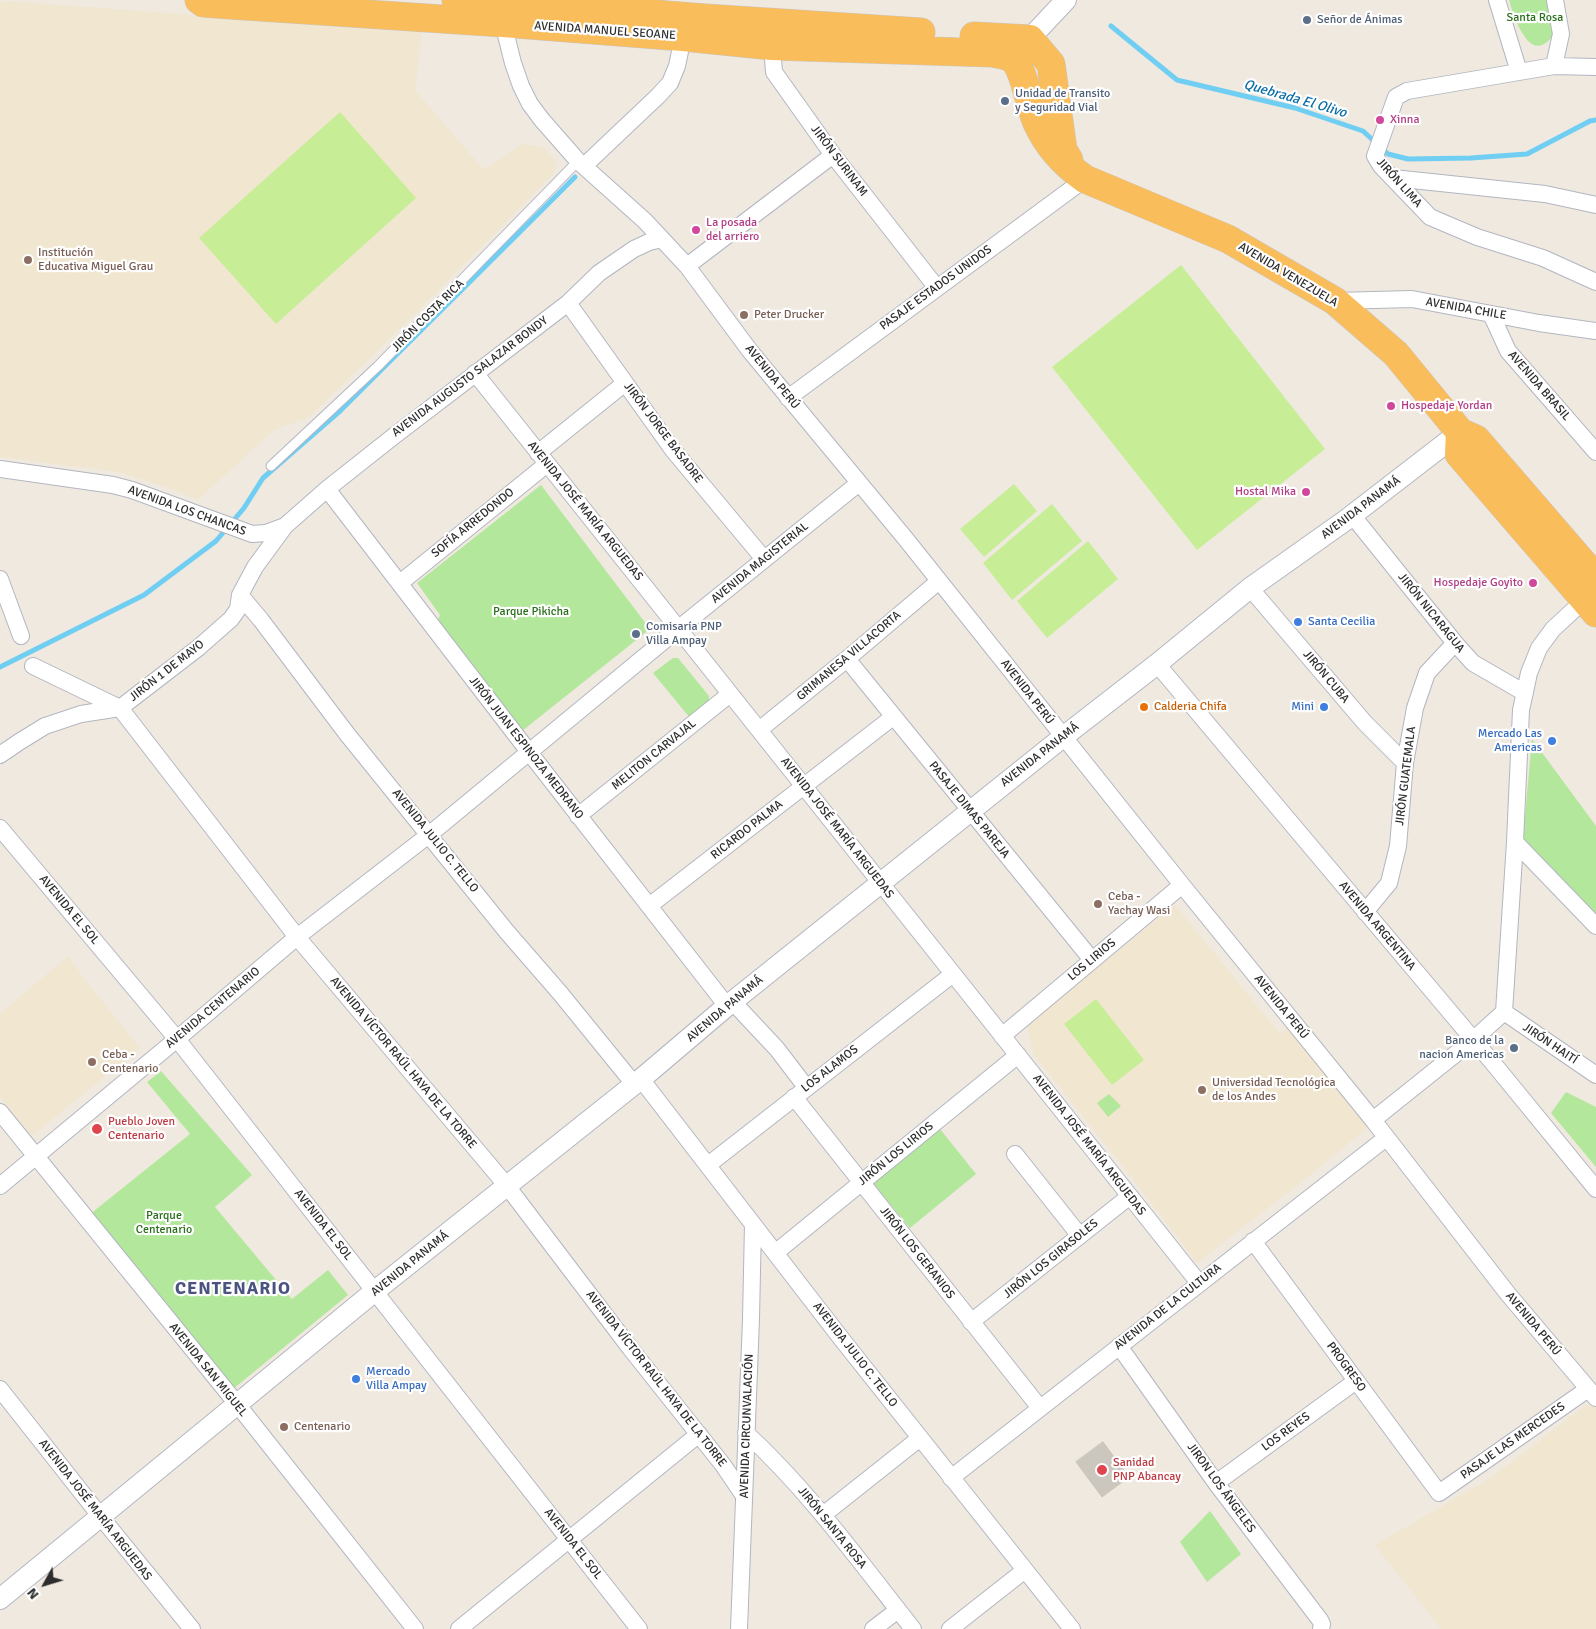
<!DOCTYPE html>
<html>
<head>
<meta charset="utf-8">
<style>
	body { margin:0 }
	#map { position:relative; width:1596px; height:1629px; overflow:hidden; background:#efe9e0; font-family:Signika,sans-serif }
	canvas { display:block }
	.north { position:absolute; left:20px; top:1559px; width:50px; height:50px; -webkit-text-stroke:4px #fff; paint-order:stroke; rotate:231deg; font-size:14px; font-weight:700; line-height:20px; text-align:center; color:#2d2d2d }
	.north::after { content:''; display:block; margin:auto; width:18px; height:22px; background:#2d2d2d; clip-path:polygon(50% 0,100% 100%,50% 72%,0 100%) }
</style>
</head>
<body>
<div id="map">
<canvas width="1596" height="1629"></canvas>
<div class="north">N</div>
</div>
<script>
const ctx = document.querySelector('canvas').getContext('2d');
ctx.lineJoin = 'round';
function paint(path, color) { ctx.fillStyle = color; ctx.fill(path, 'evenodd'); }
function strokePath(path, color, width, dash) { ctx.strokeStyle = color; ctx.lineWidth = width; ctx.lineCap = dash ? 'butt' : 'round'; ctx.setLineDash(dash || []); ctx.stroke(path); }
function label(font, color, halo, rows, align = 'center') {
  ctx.font = font + ' Signika,sans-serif'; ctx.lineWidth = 4.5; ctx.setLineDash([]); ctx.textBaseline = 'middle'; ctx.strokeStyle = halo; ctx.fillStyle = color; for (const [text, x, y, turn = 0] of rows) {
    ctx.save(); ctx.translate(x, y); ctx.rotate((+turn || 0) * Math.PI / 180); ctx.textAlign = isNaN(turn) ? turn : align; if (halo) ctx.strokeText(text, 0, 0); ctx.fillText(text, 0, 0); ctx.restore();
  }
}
paint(new Path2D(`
	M8,1l199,15 215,13 -7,61 69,80 38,-26 21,3 14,16 -4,11 -143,145 -102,99 -34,12 -76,70 -32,-13 -47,-15 -119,-15v-454z
	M1175,905l105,129 11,-8 80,99 -66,54 -108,84 -71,-93 -92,-115 -6,-24v-7z
	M68,956l18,25 54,67 -108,88 -32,-39v-83z
	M1586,1405h10v224h-155l-66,-84 117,-68z`), '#f1e6cf');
paint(new Path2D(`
	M1509,0h40c1,10 5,22 4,32 0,5 -5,10 -9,12 -18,11 -32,-32 -35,-44z
	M541,485l109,144 -133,106 -81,-111 4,-9 -23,-32z
	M673,658h5l31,38v6l-19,16 -37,-45z
	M1532,739l64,87v88l-73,-76z
	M161,1071l91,104 -37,32 77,92 36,-29 20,25 -115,94 -144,-174 101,-81 -43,-52z
	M1566,1092l30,15v60l-45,-54z
	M1109,1094l12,12 -13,11 -11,-14z
	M940,1129l36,45 -66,54 -40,-48z
	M1210,1511l31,43 -34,28 -27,-40z`), '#b3e79b');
paint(new Path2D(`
	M340,112l76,86 -140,126 -77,-86z
	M1181,265l144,184 -128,101 -145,-183z
	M1014,484l23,27 -53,46 -24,-28z
	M1052,504l30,37 -70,59 -29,-37z
	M1088,541l30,38 -71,59 -30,-37z
	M1096,999l48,61 -32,25 -48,-61z`), '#c7ee97');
strokePath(new Path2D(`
	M1111,26l66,54 118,28 68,23 25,23 20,5 63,-1 56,-4 63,-33 6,-1
	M0,667l144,-72 72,-54 28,-33 19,-30 77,-67 235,-234`), '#71cef3', 5);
const building = new Path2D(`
	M1103,1442l26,35 -27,20 -26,-35z`);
paint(building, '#cbc7be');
strokePath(building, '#cbc5b9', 1);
const service = new Path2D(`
	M271,466l107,-100 200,-205`);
const minor = new Path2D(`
	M1497,0l22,72
	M503,16v7l10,40 8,23 9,18 12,16 36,41 67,60 42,45 63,85 155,187 277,347 191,235 135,174 88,104
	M772,37v9l2,26 59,83 104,133
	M1554,66l7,-32 -6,-34
	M1596,67l-42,-1 -147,25 -11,6 -21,59 6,10 49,51 47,20 66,21 53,24
	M584,166l74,-70 12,-13 7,-17 6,-29
	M1393,178l152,16 51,11
	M687,266l146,-111
	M1335,301l77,-2 127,24 57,8
	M568,303l105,147 91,109
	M1491,314l17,37 88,101
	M475,373l724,910
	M788,398l297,-219
	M538,453l87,-70
	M0,469l113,16 19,5 120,44 14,-1 19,-7
	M327,489l202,263 198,254
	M1352,515l103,128 18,20 52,30
	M0,579l21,57
	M400,583l147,-119
	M1250,588l115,135 40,40
	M240,595l21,25 86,114 160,198 53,61 74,91
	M847,659l245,301
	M1157,664l336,399 103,126
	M33,666l87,42 177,229 210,249 123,162 93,117 21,31
	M759,730l88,-71 92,-78
	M0,755l19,-13 26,-16 36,-12 39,-6 78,-60 33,-29 7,-10 2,-14 15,-28 30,-41 42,-37 67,-53 174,-133 31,-30 35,-24 15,-7 13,-3
	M578,816l152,-122
	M0,828l177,211 462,590
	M1515,842l81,84
	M649,906l244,-189
	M1365,912l24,-29 9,-37 7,-83 10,-55 12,-35 28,-30
	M732,1001l45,48 29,38
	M1504,1012l92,63
	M1002,1036l180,-151
	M641,1079l199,258 232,292
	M794,1097l246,311
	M0,1112l237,292 178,225
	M1373,1120l100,-80 31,-28 11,-170 6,-132 8,-37 10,-25 14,-19 38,-35
	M1015,1154l65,82
	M708,1165l245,-191
	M0,1186l177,-147 120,-102 133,-103 248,-205 181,-146
	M1253,1241l186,252 149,-104
	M775,1253l243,-198
	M971,1322l159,-126
	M1119,1346l97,137 104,137 2,4 -1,5
	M0,1389l101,128 91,112
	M746,1433c63,58 114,129 167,196
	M951,1478l435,-340
	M1216,1483l140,-102
	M823,1515l97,-77
	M459,1629l240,-195
	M739,1629l12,-310 2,-95
	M873,1629l25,-19
	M950,1629l75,-59`);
const tertiary = new Path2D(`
	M1021,48l45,-48
	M0,1599l375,-308 266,-212 86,-73 336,-269 94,-73 93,-76 96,-68 114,-88`);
const trunk = new Path2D(`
	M199,0l4,3 27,2 273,18 180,14 89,9 220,7c6,1 14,2 19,5 13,8 19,51 26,65 10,22 28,42 48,56l143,60 107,62 61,53 64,78 16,7 120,139
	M456,0l88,5 161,13 216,14
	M974,36l56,3 21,25 12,86 6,10
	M1460,432l-1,22 137,159`);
strokePath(service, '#b3b6c1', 11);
strokePath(minor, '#b3b6c1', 18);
strokePath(tertiary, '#b3b6c1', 22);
strokePath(trunk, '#c8c8c8', 29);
strokePath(service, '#fff', 9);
strokePath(minor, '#fff', 16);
strokePath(tertiary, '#fff', 20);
strokePath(trunk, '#fabd5c', 28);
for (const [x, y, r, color] of [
	[1307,20,5,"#5c6f8a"],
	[1005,101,5,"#5c6f8a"],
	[1380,120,5,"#d1479c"],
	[696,230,5,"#d1479c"],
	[28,260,5,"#8d6e63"],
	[744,315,5,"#8d6e63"],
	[1391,406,5,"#d1479c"],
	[1306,492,5,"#d1479c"],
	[1533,583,5,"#d1479c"],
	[1298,622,5,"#3f7fe0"],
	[636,634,5,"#5c6f8a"],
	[1144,707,5,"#e8710a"],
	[1324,707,5,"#3f7fe0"],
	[1552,741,5,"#3f7fe0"],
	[1098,904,5,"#8d6e63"],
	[1514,1048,5,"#5c6f8a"],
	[92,1062,5,"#8d6e63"],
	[1202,1090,5,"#8d6e63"],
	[97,1129,6,"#e0444e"],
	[356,1379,5,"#3f7fe0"],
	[284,1427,5,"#8d6e63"],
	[1102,1470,6,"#e0444e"]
]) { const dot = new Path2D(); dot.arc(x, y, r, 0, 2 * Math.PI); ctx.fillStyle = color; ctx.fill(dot); strokePath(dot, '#fff', 2); }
label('12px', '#296f19', '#fff', [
	["Santa Rosa",1535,18],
	["Parque Pikicha",531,612],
	["Parque",164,1216],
	["Centenario",164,1230]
]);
label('12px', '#4e5e75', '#fff', [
	["Señor de Ánimas",1317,20],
	["Unidad de Transito",1015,94],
	["y Seguridad Vial",1015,108],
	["Comisaría PNP",646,627],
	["Villa Ampay",646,641],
	["Banco de la",1504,1041,"right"],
	["nacion Americas",1504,1055,"right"]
], 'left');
label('12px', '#2d2d2d', '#fff', [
	["AVENIDA MANUEL SEOANE",605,31,4],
	["JIRÓN SURINAM",839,161,53],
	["JIRÓN LIMA",1399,183,48],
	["AVENIDA VENEZUELA",1288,275,31],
	["PASAJE ESTADOS UNIDOS",936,288,-36],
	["AVENIDA CHILE",1466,309,10],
	["JIRÓN COSTA RICA",428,316,-45],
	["AVENIDA AUGUSTO SALAZAR BONDY",470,377,-37],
	["AVENIDA PERÚ",772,377,51],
	["AVENIDA BRASIL",1539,386,49],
	["JIRÓN JORGE BASADRE",663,433,53],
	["AVENIDA PANAMÁ",1361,508,-37],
	["AVENIDA LOS CHANCAS",187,511,20],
	["AVENIDA JOSÉ MARÍA ARGUEDAS",585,511,51],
	["SOFÍA ARREDONDO",473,523,-39],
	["AVENIDA MAGISTERIAL",760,563,-39],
	["JIRÓN NICARAGUA",1431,613,51],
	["GRIMANESA VILLACORTA",849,656,-40],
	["JIRÓN 1 DE MAYO",167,671,-38],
	["JIRÓN CUBA",1326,677,50],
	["AVENIDA PERÚ",1027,692,52],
	["JIRÓN JUAN ESPINOZA MEDRANO",526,748,52],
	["MELITON CARVAJAL",654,755,-39],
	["AVENIDA PANAMÁ",1040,755,-38],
	["JIRÓN GUATEMALA",1406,776,-83],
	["PASAJE DIMAS PAREJA",969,810,51],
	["AVENIDA JOSÉ MARÍA ARGUEDAS",837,828,52],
	["RICARDO PALMA",747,830,-38],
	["AVENIDA JULIO C. TELLO",435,841,51],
	["AVENIDA EL SOL",69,910,50],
	["AVENIDA ARGENTINA",1377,926,50],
	["LOS LIRIOS",1092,960,-40],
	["AVENIDA PERÚ",1281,1007,51],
	["AVENIDA CENTENARIO",213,1008,-40],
	["AVENIDA PANAMÁ",725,1009,-40],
	["JIRÓN HAITÍ",1550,1044,34],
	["AVENIDA VÍCTOR RAÚL HAYA DE LA TORRE",403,1063,50],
	["LOS ALAMOS",830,1069,-38],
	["AVENIDA JOSÉ MARÍA ARGUEDAS",1089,1145,52],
	["JIRÓN LOS LIRIOS",896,1154,-39],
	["AVENIDA EL SOL",323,1225,52],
	["JIRÓN LOS GERANIOS",917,1253,52],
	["JIRÓN LOS GIRASOLES",1051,1259,-39],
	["AVENIDA PANAMÁ",410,1264,-39],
	["AVENIDA DE LA CULTURA",1168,1307,-38],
	["AVENIDA PERÚ",1533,1324,50],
	["AVENIDA JULIO C. TELLO",855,1355,52],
	["PROGRESO",1346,1367,54],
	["AVENIDA SAN MIGUEL",208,1370,51],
	["AVENIDA VÍCTOR RAÚL HAYA DE LA TORRE",656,1379,52],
	["AVENIDA CIRCUNVALACIÓN",747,1426,-88],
	["LOS REYES",1286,1432,-36],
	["PASAJE LAS MERCEDES",1513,1441,-35],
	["JIRON LOS ÁNGELES",1221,1488,54],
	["AVENIDA JOSÉ MARÍA ARGUEDAS",95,1510,52],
	["JIRÓN SANTA ROSA",832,1528,51],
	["AVENIDA EL SOL",573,1544,52]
]);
label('12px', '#b23c85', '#fff', [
	["Xinna",1390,120],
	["La posada",706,223],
	["del arriero",706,237],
	["Hospedaje Yordan",1401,406],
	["Hostal Mika",1296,492,"right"],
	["Hospedaje Goyito",1523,583,"right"]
], 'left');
label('12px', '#785e54', '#fff', [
	["Institución",38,253],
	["Educativa Miguel Grau",38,267],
	["Peter Drucker",754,315],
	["Ceba -",1108,897],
	["Yachay Wasi",1108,911],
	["Ceba -",102,1055],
	["Centenario",102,1069],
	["Universidad Tecnológica",1212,1083],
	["de los Andes",1212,1097],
	["Centenario",294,1427]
], 'left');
label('12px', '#366cbe', '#fff', [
	["Santa Cecilia",1308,622],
	["Mini",1314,707,"right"],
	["Mercado Las",1542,734,"right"],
	["Americas",1542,748,"right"],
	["Mercado",366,1372],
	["Villa Ampay",366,1386]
], 'left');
label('12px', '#c56008', '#fff', [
	["Calderia Chifa",1154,707]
], 'left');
label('12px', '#be3a42', '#fff', [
	["Pueblo Joven",108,1122],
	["Centenario",108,1136],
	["Sanidad",1113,1463],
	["PNP Abancay",1113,1477]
], 'left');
label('italic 14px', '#096da6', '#fff', [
	["Quebrada El Olivo",1295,99,16]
]);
ctx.letterSpacing = '1px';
label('bold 18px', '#4b5481', '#fff', [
	["CENTENARIO",233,1289]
]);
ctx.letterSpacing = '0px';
</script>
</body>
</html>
